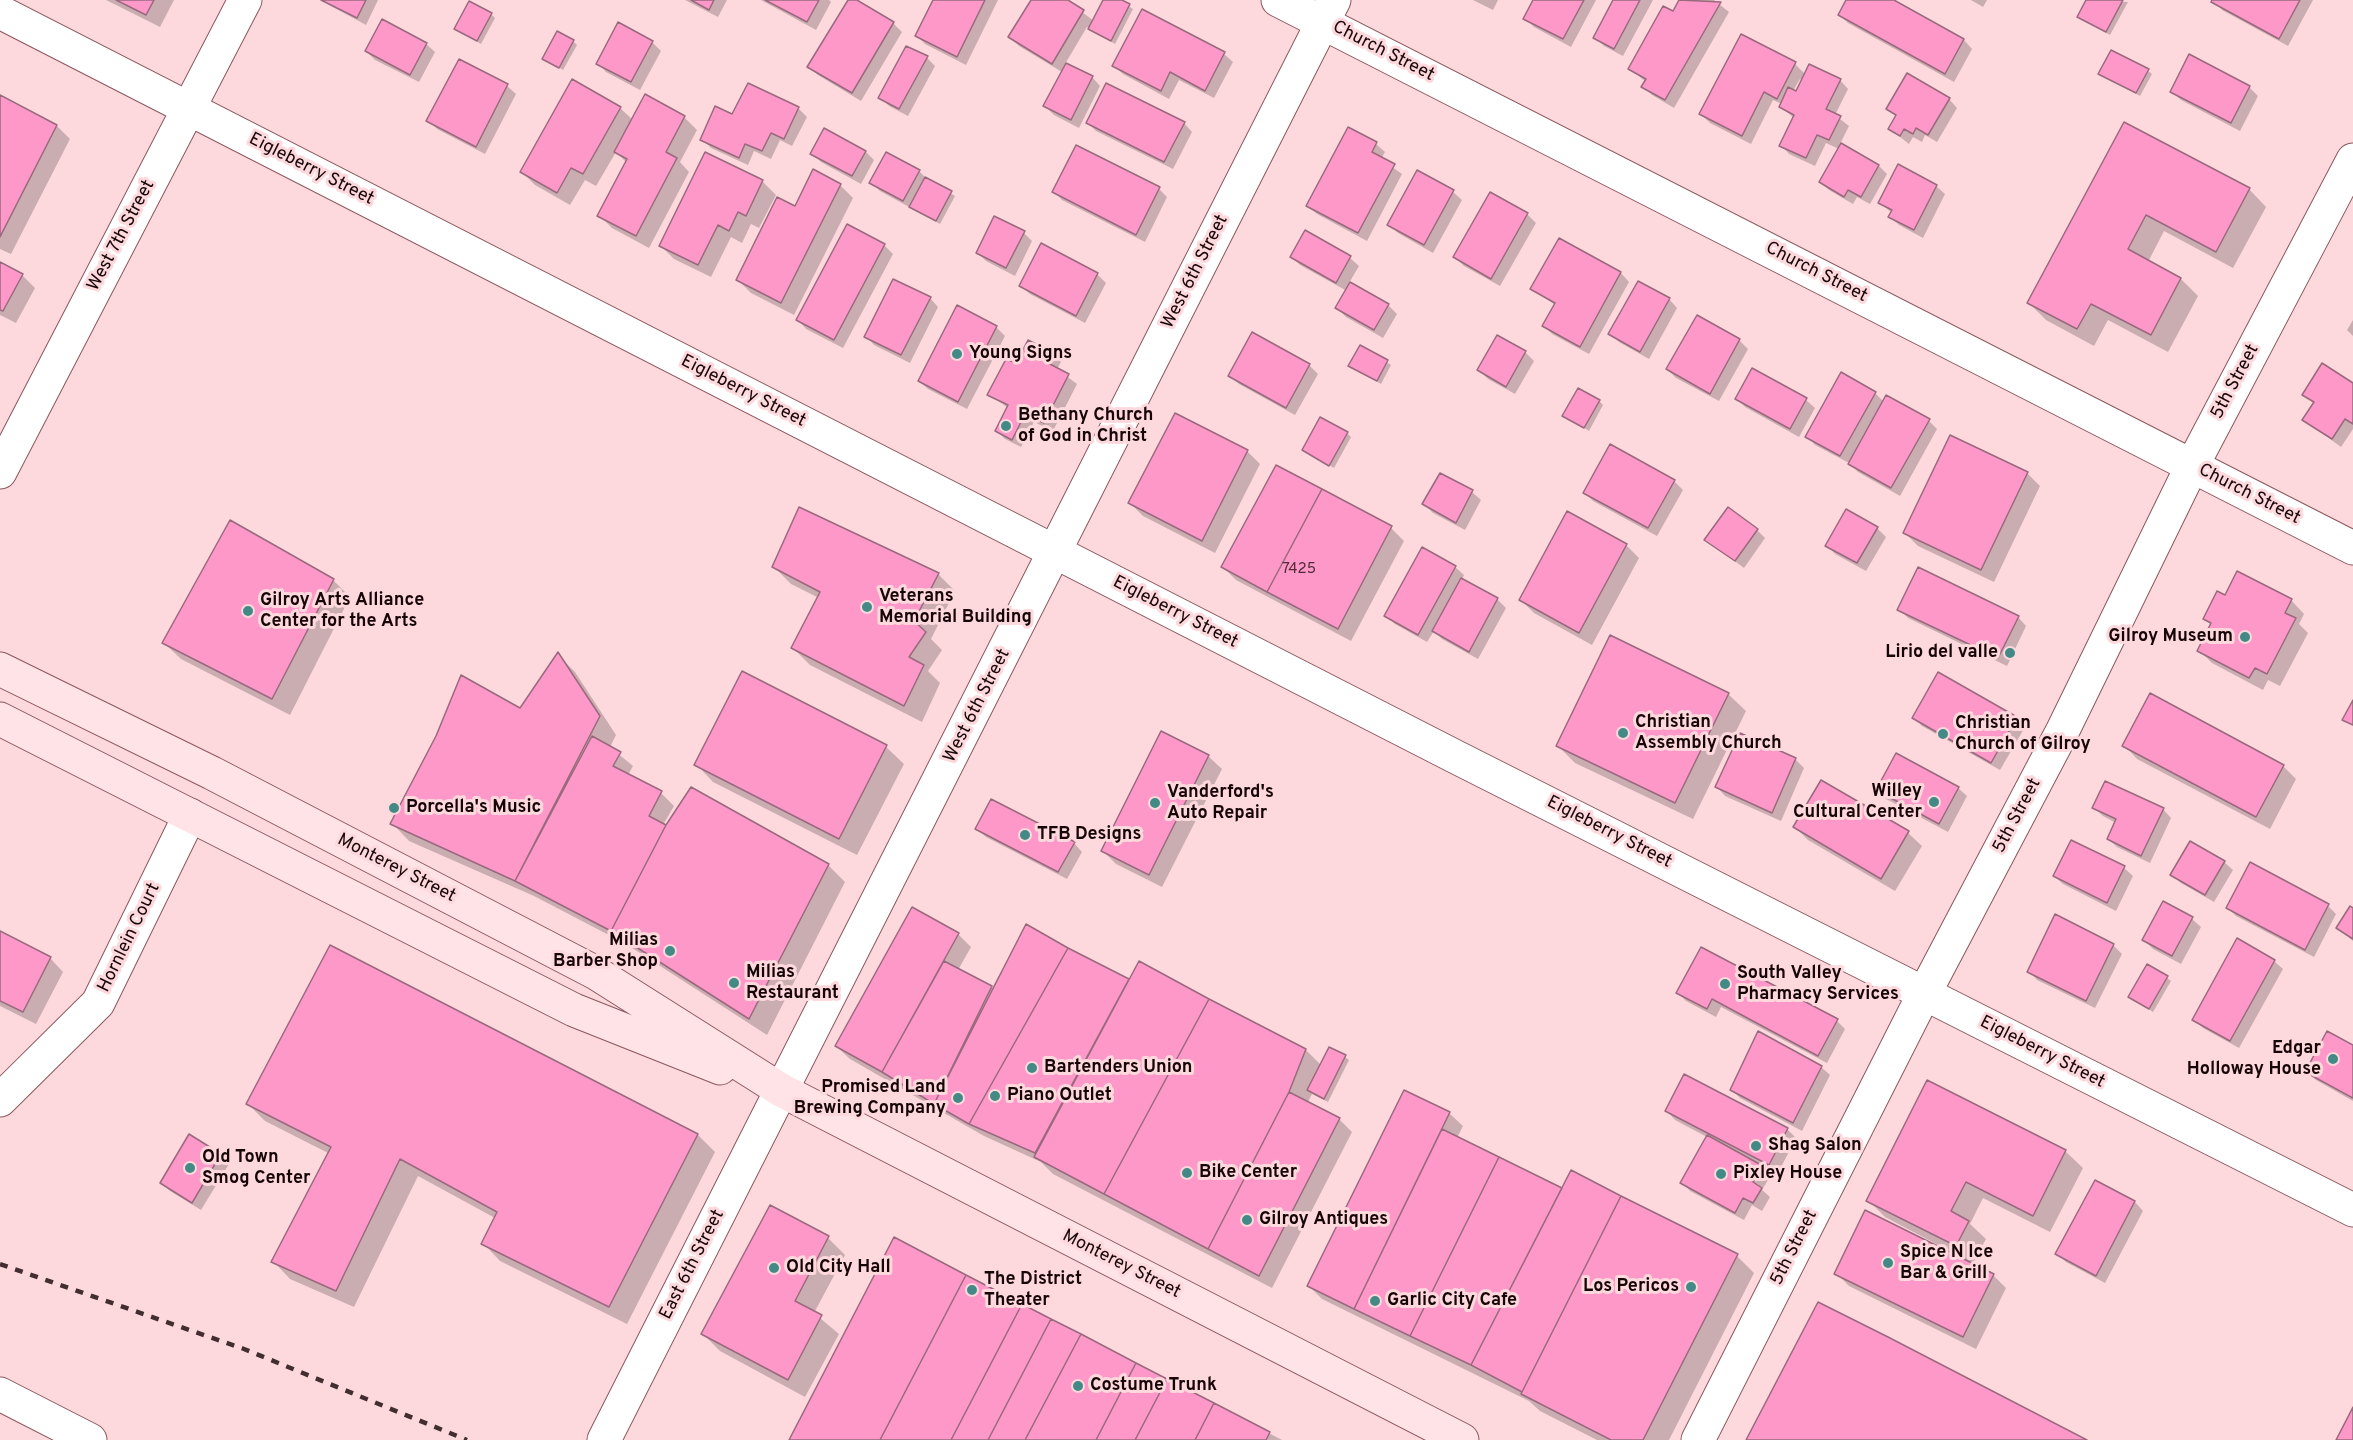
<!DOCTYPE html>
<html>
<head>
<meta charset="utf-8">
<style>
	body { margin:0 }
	canvas { display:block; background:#fdd8dc }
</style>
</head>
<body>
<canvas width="2353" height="1440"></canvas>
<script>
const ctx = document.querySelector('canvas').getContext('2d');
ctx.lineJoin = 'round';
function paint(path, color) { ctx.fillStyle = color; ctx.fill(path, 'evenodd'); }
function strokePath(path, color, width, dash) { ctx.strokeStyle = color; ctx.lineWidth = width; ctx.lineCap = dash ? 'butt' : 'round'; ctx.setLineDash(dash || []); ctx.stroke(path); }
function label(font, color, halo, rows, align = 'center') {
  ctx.font = font + ' Overpass,sans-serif'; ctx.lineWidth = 6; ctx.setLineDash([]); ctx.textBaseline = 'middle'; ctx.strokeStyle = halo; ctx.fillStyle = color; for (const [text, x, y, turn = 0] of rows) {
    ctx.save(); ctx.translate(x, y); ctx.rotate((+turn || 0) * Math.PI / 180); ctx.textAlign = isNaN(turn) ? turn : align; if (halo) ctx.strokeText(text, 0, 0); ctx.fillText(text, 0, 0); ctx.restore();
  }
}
paint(new Path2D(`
	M106,0h68l-14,27z
	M320,0h58l-12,25z
	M685,0h42l-9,17z
	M761,0h68l2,2 -15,28z
	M850,0l43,23 9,9 -41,69 -43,-26 -9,-8z
	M935,0h63l-32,65 -41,-21 -8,-8z
	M1032,0h34l28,21 11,-21h13l15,9 -18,35 -28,-17 -22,37 27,13 8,9 -21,42 -25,-13 -9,-9 17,-34 -43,-26 -9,-9z
	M1473,0h25l-5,10z
	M1535,0h61l-25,47 -37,-20 -9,-9z
	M1615,0h38l-30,56 -19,-10 -9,-9z
	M1681,0h33l15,12 -55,96 -22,-13 -9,-9 3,-4 -16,-13z
	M1847,0h44l73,40 8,9 -18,33 -106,-59 -9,-9z
	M1971,0h16l-4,7z
	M2087,0l41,2 -18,33 -32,-18z
	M2214,0h99l-25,46 -66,-36z
	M1143,11l81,43 9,8 -19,36 -35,-18 -10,19 -46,-25 -9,-8z
	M491,14l4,4 -14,26 -26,-15z
	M573,41l4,4 -14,25 -19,-12z
	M652,42l9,9 -21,39 -34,-18 -8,-9z
	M426,44l9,8 -16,30 -44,-22 -9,-9z
	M927,58l8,8 -27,50 -19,-10 -9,-9z
	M460,61l47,25 9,8 -31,60 -48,-25 -9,-9z
	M1795,64l10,10 35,6 8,9 -13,26 14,11 -9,18 39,22 8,8 -17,30 -13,-7 -4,7 -24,-14 -9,-8 19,-33 -13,-6 -11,23 -26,-12 -8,-9 13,-27 -13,-11 1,-3 -9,-4 -22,44 -41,-21 -9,-9zM1800,79l2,1 -6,13 -3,-2z
	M2148,71l4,3 -12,22 -40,-22z
	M2249,87l9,9 -18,35 -59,-31 -9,-8z
	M0,97l57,29 13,13 -59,115 -11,-5z
	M1949,99l8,9 -20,34 -12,-7 -3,7 -9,-5 -4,7 -19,-15 7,-12 -9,-9z
	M620,108l13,12 51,-3 13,13 -17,32 9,10 -40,76 -37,-20 -13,-13 28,-52 -11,-11 -20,34 -11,-6 -15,25 -35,-20 -13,-13z
	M798,108l9,9 -15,29 -12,-6 -9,19 -17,-8 -6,14 -37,-17 -9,-9 31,-23z
	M1087,122l97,1 8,9 -19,37 -77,-38z
	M2124,124l125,65 17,18 -33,61 -69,-37 -16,31 33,17 17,17 -30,56 -60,-32 -14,26 -48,-26 -17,-17z
	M1376,144l9,8 -4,7 21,15 -35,67 -50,-27 -9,-8z
	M866,152l8,8 -13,24 -40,-22 -9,-8z
	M705,154l58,28 13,13 -17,33 -8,-4 -9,19 -11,-6 -20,40 -37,-18 -13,-13z
	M919,171l8,8 28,17 -15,28 -60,-33 -9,-9z
	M840,185l13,13 -59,117 -43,-22 -13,-13 58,-72z
	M1936,186l9,8 -22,44 -24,-13 -9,-8 2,-4 -12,-10z
	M1159,189l8,8 -22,45 -83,-42 -8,-9z
	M1453,192l9,8 -29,53 -35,-20 -9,-8z
	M1527,214l9,9 -36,63 -36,-20 -9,-9z
	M848,226l36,19 9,9 -50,94 -37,-19 -8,-9z
	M1305,232l45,26 9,8 -10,17 39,22 9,9 -14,24 -37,-21 -9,-9 10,-17 -47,-26 -8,-8z
	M1024,233l8,8 -17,35 -29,-15 -9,-9z
	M1559,240l62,33 8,9 -40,72 -37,-20 -8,-9 11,-20 -23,-16z
	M1042,245l55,29 9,9 -21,40 -55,-29 -9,-8z
	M0,264l22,11 13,13 -19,35 -16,-8z
	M930,298l8,9 -28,56 -36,-18 -8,-9z
	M1669,299l8,9 -28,51 -30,-17 -9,-8z
	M958,307l38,20 9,9 -38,73 -39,-20 -9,-8z
	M1697,317l42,23 9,9 -29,52 -43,-23 -9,-9z
	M2353,320v16l-6,-6z
	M1361,347l30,18 -10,19 -31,-18z
	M1525,352l9,9 -19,33 -27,-15 -9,-9z
	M1053,354l8,8 -4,7 20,15 -24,47 -19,-9 -13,25 -16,-8 -8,-8 11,-23 -19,-14 27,-29z
	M1309,365l9,9 -23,41 -56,-31 -9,-8z
	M1841,374l34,19 9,9 45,19 8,8 -37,67 -42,-24 -9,-9 -34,-18 -8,-9z
	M2353,385v44l-12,18 -37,-27 10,-16 -10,-10z
	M1737,399l69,1 9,8 -16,29 -54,-30z
	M1599,401l4,4 -14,26 -25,-16z
	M1347,433l4,4 -17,31 -30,-18z
	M1247,451l13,13 -45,89 -72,-37 -13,-13z
	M2027,473l13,13 -46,96 -76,-36 -13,-13z
	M1441,475l31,17 9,8 -16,30 -32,-17 -9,-9z
	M1674,481l9,9 -26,46 -64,-35 -8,-8z
	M1391,528l13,13 -53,100 -115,-61 -13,-13z
	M1877,528l9,9 -20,34 -31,-17 -8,-9z
	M1757,530l8,8 -21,30 -38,-28z
	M1626,545l13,13 -47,87 -58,-32 -13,-13z
	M774,567l164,7 17,17 -24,48 11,11 -14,21 12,12 -18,39 -112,-57 -17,-17 26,-50 -28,-14z
	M1455,567l9,8 -2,5 35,19 9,9 -28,51 -36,-20 -8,-8 -7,11 -32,-18 -9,-8z
	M333,580l17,17 -60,118 -109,-56 -18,-17z
	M2225,597l66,3 13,14 -5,10 9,9 -28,53 -12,-6 -5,10 -51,-27 -13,-13 13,-24 -8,-8z
	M1899,609l119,8 8,9 -19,40 -99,-48z
	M558,655l17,17 41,63 -6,12 23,19 -5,9 33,18 13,13 -11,19 165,40 17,17 -78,153 -141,-91 -92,-48 -125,-55 -17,-18 128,-113z
	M743,673l143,74 18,17 -47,91 -144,-73 -17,-18z
	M1728,694l18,17 -53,108 -118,-56 -17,-17z
	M1914,718h102l9,9 -25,43 -78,-44z
	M2124,745l159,21 13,13 -26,50 -133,-70z
	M1208,756l14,13 -60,118 -46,-23 -13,-13z
	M1795,759l9,9 -23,53 -56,-25 -8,-9z
	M1821,782l87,51 14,13 -27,45 -87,-51 -13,-13z
	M1958,788l9,8 -19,36 -62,-33 -9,-9z
	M2094,808l69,1 8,9 -21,45 -33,-16 -9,-8 8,-16 -13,-7z
	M977,829l97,14 8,9 -15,27 -81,-42z
	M2072,842l52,26 9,8 -17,35 -53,-27 -9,-8z
	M2224,862l9,8 -19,32 -33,-19 -9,-8z
	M2328,906l8,8 -22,43 -78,-41 -9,-9z
	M2353,910v31l-15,-13z
	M2192,919l9,8 -20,37 -28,-15 -9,-9z
	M1026,926l104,56 10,-19 166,87 15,15 24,-8 4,3 -21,42 -16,-8 -4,8 31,17 13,13 -80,156 -219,-114 -12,-12 -57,-26 -134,-77 -14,-13 122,-112 13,13 -13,23 34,18z
	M0,932l50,26 13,14 -27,52 -36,-18z
	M2113,945l9,9 -27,54 -58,-28 -8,-9z
	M2274,961l9,8 -44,79 -36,-20 -9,-9z
	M2167,978l4,3 -18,31 -23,-15z
	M1678,993l159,28 8,8 -18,34 -106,-56 -5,10 -30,-16z
	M2353,1047v54l-37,-21 -9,-8z
	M1821,1067l9,8 -28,56 -62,-33 -9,-9z
	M1404,1092l45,21 14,13 -6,12 106,52 8,-18 166,84 17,17 -85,167h-72l-57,-29 -11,-10 -207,-102 -13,-13z
	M248,1104l450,31 17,17 -88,172 -127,-63 -17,-18 12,-25 -77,-42 -64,131 -64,-28 -17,-18 57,-107 -65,-33z
	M1667,1111l120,18 9,9 -18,35 -19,-9 12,11 -9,15 8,7 -8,14 -10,-6 -8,15 -54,-29 -8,-9 25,-45 -32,-17z
	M190,1136l30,19 9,9 -28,46 -31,-19 -9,-8z
	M2065,1151l18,17 -33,64 -67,-34 -13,26 16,15 -14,26 21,10 13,13 -30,61 -127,-63 -13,-13 103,-25 1,-2 -55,-29 -17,-17z
	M2096,1182l39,20 8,9 -38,72 -39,-21 -9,-8z
	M828,1238l17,17 -31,58 25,21 -34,63 -85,-46 -17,-17z
	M895,1239l387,201h-491z`), '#0003');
const building = new Path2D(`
	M116,0h38l-8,15z
	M321,0h45l-9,18z
	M691,0h23l-5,10z
	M765,0h54l-12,22z
	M848,0h9l37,22 -42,71 -45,-26z
	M933,0h52l-28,57 -42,-21z
	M1031,0h37l16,10 -32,54 -44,-27z
	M1103,0h19l8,4 -19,37 -23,-12z
	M1533,0h51l-21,39 -40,-20z
	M1613,0h27l-26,49 -21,-11z
	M1679,0l42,2 -56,98 -24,-13 5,-8 -18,-10 35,-63 10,5z
	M1846,0h48l70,39 -19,35 -107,-59z
	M2086,0h37l-17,32 -29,-15z
	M2212,0h88l-21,39 -68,-37z
	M469,1l23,12 -15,28 -23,-12z
	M1142,9l83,43 -20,39 -35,-19 -9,19 -49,-25z
	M382,19l45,24 -17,32 -45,-24z
	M618,22l35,19 -22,41 -35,-18z
	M557,31l17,9 -15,28 -17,-9z
	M1741,34l55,28 -19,37 -13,-7 -22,44 -43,-22z
	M906,46l22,10 -29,53 -21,-11z
	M2111,50l38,19 -13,24 -38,-19z
	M2189,54l61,32 -19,37 -61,-31z
	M459,59l49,25 -32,63 -50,-26z
	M1066,63l27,13 -22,44 -28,-14z
	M1809,64l32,15 -15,30 15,7 -12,24 -12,-5 -11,23 -27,-12 15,-31 -15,-8 9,-20 8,4z
	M1907,73l43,25 -22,37 -12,-7 -3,6 -9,-5 -4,7 -12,-7 8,-14 -10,-6z
	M572,79l49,28 -38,67 -12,-6 -14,25 -37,-21z
	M748,83l51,24 -15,32 -13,-6 -9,18 -17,-7 -6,14 -39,-18 15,-34 17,8z
	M1106,83l79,39 -21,40 -78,-39z
	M645,94l40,22 -19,36 11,6 -41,78 -39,-20 30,-57 -13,-7z
	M0,95l57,30 -57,112z
	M2124,122l126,66 -34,64 -70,-37 -18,34 53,29 -30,57 -60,-31 -14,25 -50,-26z
	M1348,127l29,15 -5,10 23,12 -37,69 -52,-27z
	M824,128l42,23 -14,25 -42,-22z
	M1841,143l38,22 -18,32 -13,-7 -4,7 -25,-15z
	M1076,145l84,42 -24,48 -84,-43z
	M705,152l58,28 -17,36 -8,-4 -9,19 -11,-6 -20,40 -39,-19z
	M886,152l34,18 -17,31 -34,-18z
	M1898,164l39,21 -23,45 -26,-13 4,-7 -14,-7z
	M813,169l28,15 -60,119 -45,-23 41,-83 18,9z
	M1417,170l37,20 -30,55 -37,-20z
	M925,177l27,14 -16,30 -27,-14z
	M1490,192l38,21 -37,66 -38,-22z
	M994,216l31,15 -19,37 -30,-15z
	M847,224l38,20 -51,96 -38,-20z
	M1305,230l46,26 -15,27 -46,-26z
	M1559,238l62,34 -41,75 -38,-21 13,-23 -25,-14z
	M1041,243l57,30 -22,43 -57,-30z
	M0,262l23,12 -20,37 -3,-1z
	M893,279l38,18 -30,58 -37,-18z
	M1638,281l32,17 -30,54 -32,-18z
	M1350,282l39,22 -15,26 -39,-22z
	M957,305l40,21 -39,76 -40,-21z
	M1697,315l43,24 -30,55 -44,-25z
	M1252,332l58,32 -24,44 -58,-32z
	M1497,335l29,16 -20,36 -29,-17z
	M1028,340l26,13 -6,10 21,11 -25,49 -19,-9 -13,26 -17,-9 13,-26 -21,-10 19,-36 10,4z
	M1360,345l28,15 -11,21 -29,-15z
	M2322,363l31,20v41l-8,-5 -13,20 -30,-19 12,-18 -12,-7z
	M1752,368l55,30 -17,31 -55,-30z
	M1841,372l35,20 -36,64 -35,-19z
	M1578,388l22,12 -16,28 -22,-12z
	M1886,395l44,24 -39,69 -43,-24z
	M1175,413l73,37 -46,91 -74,-38z
	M1320,417l28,15 -19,34 -27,-16z
	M1950,435l78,37 -47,98 -78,-37z
	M1610,444l65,36 -27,48 -65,-35z
	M1276,465l46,24 -55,103 -46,-25z
	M1440,473l33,17 -17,33 -34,-19z
	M1322,489l70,37 -54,103 -71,-37z
	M799,507l140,66 -25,48 12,11 -17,25 15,8 -20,41 -113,-58 29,-56 -48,-25z
	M1728,507l30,22 -23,32 -31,-21z
	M1846,509l32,18 -21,36 -32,-17z
	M1567,511l60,33 -48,89 -60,-33z
	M230,520l104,59 -62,120 -110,-56z
	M1422,547l34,19 -38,69 -34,-19z
	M1918,567l101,49 -21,42 -101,-48z
	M2237,571l55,28 -7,14 11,5 -29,56 -12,-6 -6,10 -52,-27 14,-28 -8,-4 14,-28 8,4z
	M1461,578l37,20 -29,54 -37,-21z
	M1610,635l119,58 -54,110 -119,-57z
	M558,652l42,64 -85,165 -125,-57 46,-88 25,-61 59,33z
	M742,671l145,74 -48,94 -145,-74z
	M1938,672l79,45 -26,46 -79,-45z
	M2150,693l134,72 -28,52 -134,-71z
	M2353,700v25l-11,-5z
	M1161,731l48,24 -60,120 -48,-24z
	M1740,733l56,25 -24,55 -57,-26z
	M592,736l29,16 -8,14 49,25 -13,25 17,9 -55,106 -96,-50z
	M1896,753l63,34 -20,37 -63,-34z
	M1821,780l88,51 -28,48 -88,-52z
	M2105,781l59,27 -23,48 -34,-17 9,-20 -24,-11z
	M691,787l138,77 -80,155 -138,-88 55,-106z
	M991,799l84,43 -17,30 -83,-43z
	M2071,840l54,26 -18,37 -54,-27z
	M2190,841l35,20 -20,34 -35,-20z
	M2250,862l79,42 -24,46 -79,-42z
	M2163,901l30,16 -21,39 -30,-16z
	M2350,906l3,2v31l-17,-11z
	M912,907l47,26 -77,139 -47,-26z
	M2055,914l59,30 -28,57 -59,-29z
	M1026,924l42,24 -99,176 -35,-20z
	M0,931l51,26 -28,55 -23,-11z
	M2237,938l38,22 -45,81 -38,-21z
	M330,945l368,189 -89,173 -128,-63 16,-32 -97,-53 -64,132 -65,-29 60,-115 -85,-43z
	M1701,947l137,72 -20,37 -106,-57 -5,10 -31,-16z
	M1068,948l61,31 -94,174 -66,-29z
	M944,961l48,25 -58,118 -52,-32z
	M1139,961l70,38 -105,195 -70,-37z
	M2147,964l21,12 -19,33 -21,-12z
	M1209,999l97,50 -17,43 -81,157 -104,-55z
	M1758,1031l64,35 -29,57 -63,-33z
	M2327,1031l26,14v53l-48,-26z
	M1329,1047l17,8 -22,44 -17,-9z
	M1684,1074l104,54 -19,37 -104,-54z
	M1927,1080l139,70 -33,66 -67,-34 -15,29 18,10 -13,25 -90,-45z
	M1404,1090l46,22 -96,197 -47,-23z
	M1289,1092l51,26 -81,158 -51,-27z
	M1442,1129l57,28 -89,179 -56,-27z
	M189,1134l32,20 -29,49 -32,-20z
	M1707,1135l56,31 -10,16 9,6 -9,15 -10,-5 -8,15 -55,-30z
	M1499,1157l63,31 -91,177 -61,-29z
	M1571,1170l50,26 -99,196 -51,-27z
	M2095,1180l40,21 -39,75 -41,-22z
	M1621,1196l117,58 -95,186h-32l-90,-46z
	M770,1205l59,31 -34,65 27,14 -34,65 -87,-46z
	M1865,1210l129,64 -31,63 -129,-63z
	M894,1237l72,38 -86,165h-91z
	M966,1275l56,29 -71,136h-71z
	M1818,1302l70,35 199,103h-341z
	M1022,1304l29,15 -63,121h-37z
	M1051,1319l30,15 -56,106h-37z
	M1081,1334l55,29 -40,77h-71z
	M1136,1363l31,16 -32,61h-39z
	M1167,1379l47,24 -19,37h-60z
	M1214,1403l56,29 -4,8h-71z
	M2353,1407v33h-17z`);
paint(building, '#fe98c8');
strokePath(building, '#99697e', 1.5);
const minor = new Path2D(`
	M0,12l1456,745 897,453
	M0,472l245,-472
	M0,1100l98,-97 92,-188
	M0,1394l90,46
	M1698,1440l226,-446 138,-262 130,-266 161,-306`);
const tertiary = new Path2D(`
	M1278,0l1075,548
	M604,1440l730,-1440`);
const secondary = new Path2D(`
	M0,669l212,104 384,200 185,117 681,350
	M0,719l574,291 146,58`);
strokePath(minor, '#8b585f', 35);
strokePath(tertiary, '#8b585f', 35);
strokePath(secondary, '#8b585f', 35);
strokePath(minor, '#fff', 33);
strokePath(tertiary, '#fff', 33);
strokePath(secondary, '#ffe3e7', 33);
strokePath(new Path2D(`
	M0,1264l244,85 223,91`), '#422e30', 4.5, [8, 8]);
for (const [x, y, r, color] of [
	[957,354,6,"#438a87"],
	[1006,426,6,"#438a87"],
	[867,607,6,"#438a87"],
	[248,611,6,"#438a87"],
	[2245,637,6,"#438a87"],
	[2010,653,6,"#438a87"],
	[1623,733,6,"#438a87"],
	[1943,734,6,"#438a87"],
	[1934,802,6,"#438a87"],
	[1155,803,6,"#438a87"],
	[394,808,6,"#438a87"],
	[1025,835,6,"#438a87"],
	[670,951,6,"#438a87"],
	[734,983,6,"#438a87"],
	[1725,984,6,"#438a87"],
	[2333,1059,6,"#438a87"],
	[1032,1068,6,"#438a87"],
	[995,1096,6,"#438a87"],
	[958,1098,6,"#438a87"],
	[1756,1146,6,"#438a87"],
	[190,1168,6,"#438a87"],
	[1187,1173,6,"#438a87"],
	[1721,1174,6,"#438a87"],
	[1247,1220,6,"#438a87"],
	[1888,1263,6,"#438a87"],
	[774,1268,6,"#438a87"],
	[1691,1287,6,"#438a87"],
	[972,1290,6,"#438a87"],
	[1375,1301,6,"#438a87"],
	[1078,1386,6,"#438a87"]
]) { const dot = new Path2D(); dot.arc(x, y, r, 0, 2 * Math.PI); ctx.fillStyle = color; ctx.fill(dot); strokePath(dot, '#fdd8dc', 2); }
label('15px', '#512a38', null, [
	["7425",1299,570]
]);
label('18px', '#170608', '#fdd8dc', [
	["Church Street",1383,52,27],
	["Eigleberry Street",311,170,27],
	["West 7th Street",122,236,-62],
	["West 6th Street",1196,272,-63],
	["Church Street",1816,273,27],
	["5th Street",2236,382,-62],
	["Eigleberry Street",743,392,27],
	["Church Street",2249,495,27],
	["Eigleberry Street",1175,613,27],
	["West 6th Street",978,706,-63],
	["5th Street",2018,816,-62],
	["Eigleberry Street",1609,833,27],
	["Monterey Street",396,869,27],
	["Hornlein Court",130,938,-64],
	["Eigleberry Street",2042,1053,27],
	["5th Street",1795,1248,-63],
	["East 6th Street",693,1265,-63],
	["Monterey Street",1121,1265,27]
]);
label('bold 18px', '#170608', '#fdd8dc', [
	["Young Signs",969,354],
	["Bethany Church",1018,416],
	["of God in Christ",1018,437],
	["Veterans",879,597],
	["Memorial Building",879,618],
	["Gilroy Arts Alliance",260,601],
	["Center for the Arts",260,622],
	["Gilroy Museum",2233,637,"right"],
	["Lirio del valle",1998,653,"right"],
	["Christian",1635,723],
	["Assembly Church",1635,744],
	["Christian",1955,724],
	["Church of Gilroy",1955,745],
	["Willey",1922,792,"right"],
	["Cultural Center",1922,813,"right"],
	["Vanderford's",1167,793],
	["Auto Repair",1167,814],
	["Porcella's Music",406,808],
	["TFB Designs",1037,835],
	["Milias",658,941,"right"],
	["Barber Shop",658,962,"right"],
	["Milias",746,973],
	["Restaurant",746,994],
	["South Valley",1737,974],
	["Pharmacy Services",1737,995],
	["Edgar",2321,1049,"right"],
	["Holloway House",2321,1070,"right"],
	["Bartenders Union",1044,1068],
	["Promised Land",946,1088,"right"],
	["Brewing Company",946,1109,"right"],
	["Piano Outlet",1007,1096],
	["Shag Salon",1768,1146],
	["Old Town",202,1158],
	["Smog Center",202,1179],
	["Bike Center",1199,1173],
	["Pixley House",1733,1174],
	["Gilroy Antiques",1259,1220],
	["Spice N Ice",1900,1253],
	["Bar & Grill",1900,1274],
	["Old City Hall",786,1268],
	["The District",984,1280],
	["Theater",984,1301],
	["Los Pericos",1679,1287,"right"],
	["Garlic City Cafe",1387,1301],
	["Costume Trunk",1090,1386]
], 'left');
</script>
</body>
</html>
